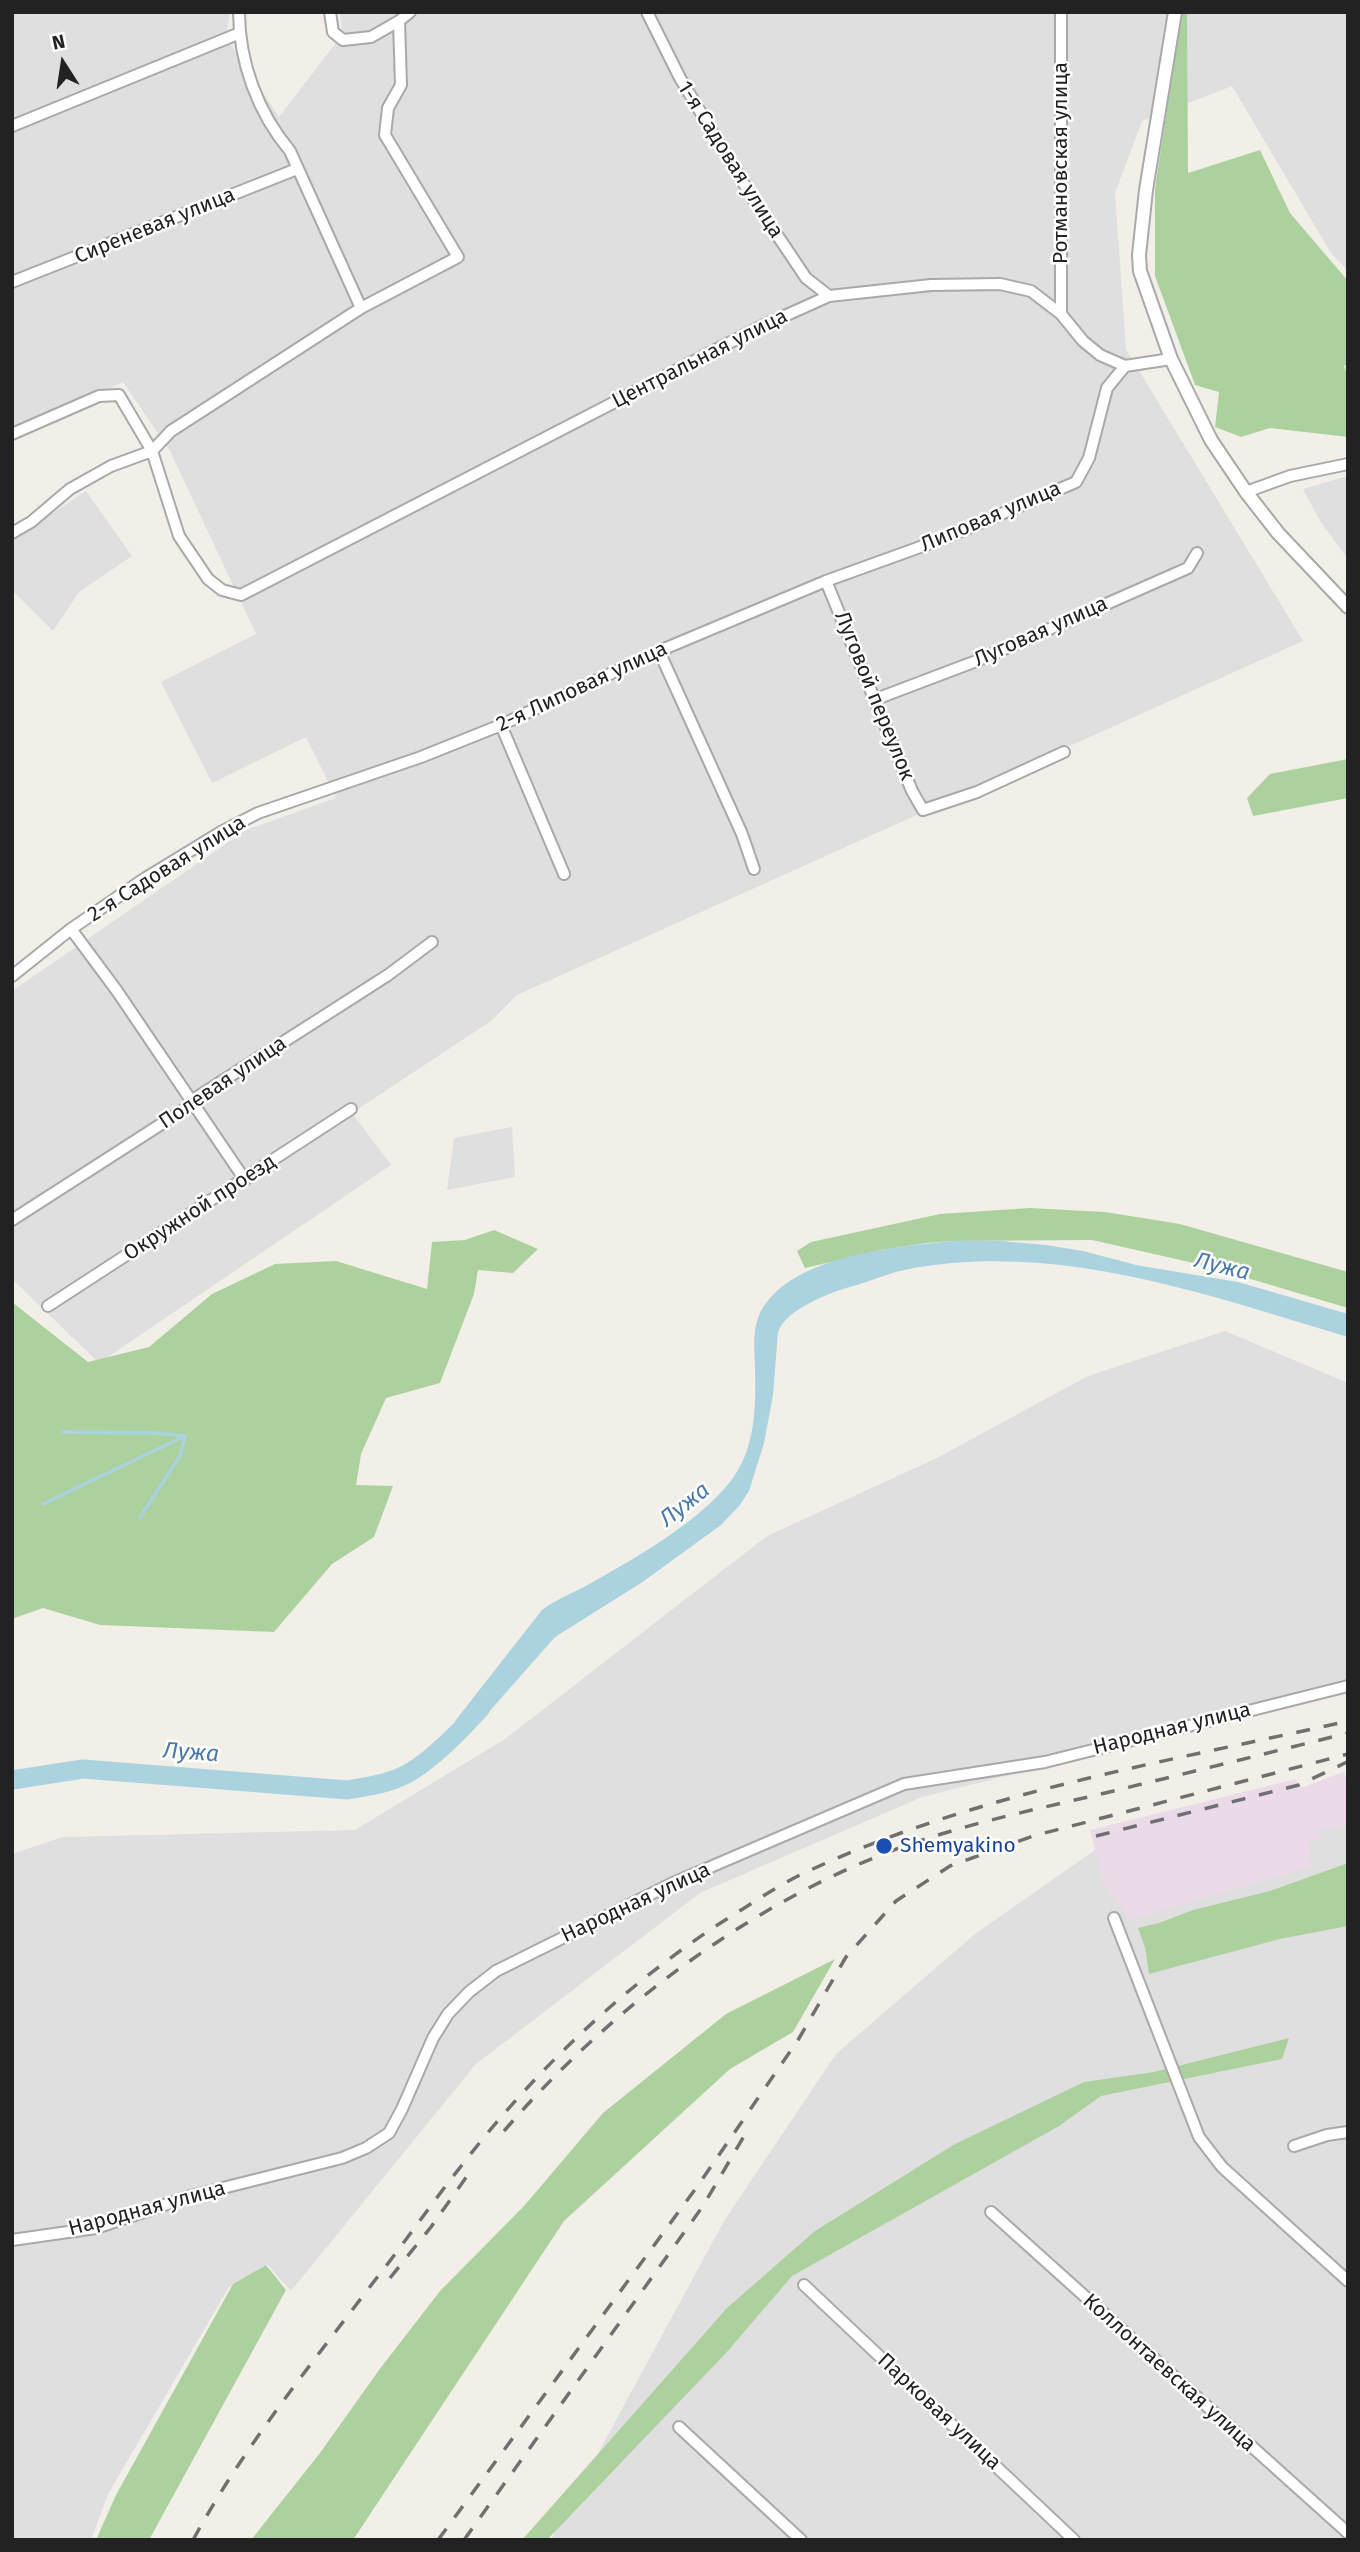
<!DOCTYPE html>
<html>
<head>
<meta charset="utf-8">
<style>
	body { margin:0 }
	#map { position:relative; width:1360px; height:2552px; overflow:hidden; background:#f2efe9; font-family:"Fira Sans",sans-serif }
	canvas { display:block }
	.frame { position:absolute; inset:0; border:14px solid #222; pointer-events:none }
	.north { position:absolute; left:28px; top:28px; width:70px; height:70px; -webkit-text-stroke:5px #fff; paint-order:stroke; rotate:348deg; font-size:19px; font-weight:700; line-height:28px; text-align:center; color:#222 }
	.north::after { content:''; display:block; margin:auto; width:24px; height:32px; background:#222; clip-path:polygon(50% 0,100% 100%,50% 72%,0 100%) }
</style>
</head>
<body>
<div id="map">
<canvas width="1360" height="2552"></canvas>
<div class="frame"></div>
<div class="north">N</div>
</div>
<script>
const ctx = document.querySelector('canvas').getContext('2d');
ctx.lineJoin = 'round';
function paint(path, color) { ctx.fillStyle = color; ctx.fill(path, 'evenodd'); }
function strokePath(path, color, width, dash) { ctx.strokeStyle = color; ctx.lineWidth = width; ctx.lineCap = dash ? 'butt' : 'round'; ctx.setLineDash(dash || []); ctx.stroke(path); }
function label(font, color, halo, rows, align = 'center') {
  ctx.font = font + ' "Fira Sans",sans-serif'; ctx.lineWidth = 5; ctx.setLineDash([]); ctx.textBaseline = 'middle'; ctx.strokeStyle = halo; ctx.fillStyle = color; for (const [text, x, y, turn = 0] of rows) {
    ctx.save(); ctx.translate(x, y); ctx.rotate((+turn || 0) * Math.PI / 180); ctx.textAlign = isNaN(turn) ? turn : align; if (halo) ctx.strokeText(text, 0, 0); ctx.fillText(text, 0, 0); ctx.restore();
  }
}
paint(new Path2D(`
	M12,12h218l-4,25 53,80 63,-82 -2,-23h1008v259l-17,-18 -99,-167 -90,35 -27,72 11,156 177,292 -786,354 -26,26 -139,92 39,52 -292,198 -87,-84v-288l234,-161 90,-32 -30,-61 -94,46 -51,-101 95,-48 -86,-183 -47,-69 -111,54z
	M1348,476v83l-28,-38 -17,-32z
	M86,491l46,65 -53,36 -26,39 -41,-41v-50z
	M512,1127l3,50 -68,13 7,-52z
	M1225,1331l123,52v307l-426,107 -222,96 -224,171 -185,227 -24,-27 -38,23 -121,207 -17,46h-79v-686l51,-17 292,-7 150,-91 262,-203 170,-78 151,-82z
	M1348,1778v762h-797l173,-319 112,-167 139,-120 130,-91z`), '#e0dfdf');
paint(new Path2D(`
	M1344,1772l4,13v41l-28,4 -1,9 -10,4 2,24 -181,53 -27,-39 -13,-51 206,-51 4,9z`), '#ebdbe8');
paint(new Path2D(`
	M1182,12h5l1,161 72,-23 30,63 58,68 -2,30 2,53 -4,2 4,10v61l-78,-9 -29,9 -26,-10 4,-35 -24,-7 -40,-109v-88z
	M1348,759v39l-95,18 -6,-18 23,-24z
	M1030,1208l75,4 75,12 168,48v36l-141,-42 -115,-26 -140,1 -25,2 -46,7 -76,18 -8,-17 14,-9 129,-28z
	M494,1230l44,19 -25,24 -35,-3 -4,24 -34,89 -54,15 -25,56 -5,31 37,1 -19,51 -42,27 -58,68 -174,-7 -57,-17 -31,11v-317l76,60 61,-15 63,-53 63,-30 61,-3 91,28 5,-47 33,-2z
	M1348,1863v63l-68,13 -131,35 -4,-27 -7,-19 21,-5 34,-13 77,-19z
	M835,1959l-42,73 -63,37 -166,152 -211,319h-102l69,-87 59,-83 61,-79 84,-85 79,-93 123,-99z
	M1289,2038l-7,21 -181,37 -42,30 -267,150 -66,77 -179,187h-25l205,-232 88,-77 140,-87 129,-62 70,-10z
	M266,2265l20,25 -137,250h-53l20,-45 117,-211z`), '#add19e');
paint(new Path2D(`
	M952,1241h49l45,4 37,6 53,14 102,17 110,32v23c-141,-42 -289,-96 -439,-68 -19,3 -37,12 -56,17 -22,6 -67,23 -75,46l-5,63 -9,48 -15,48 -10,15 -18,19 -80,58 -86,54 -82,93 -18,-9 87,-111c16,-12 34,-18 51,-28 46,-26 109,-62 140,-104 22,-31 23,-70 22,-107 0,-17 -3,-37 3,-53 24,-62 137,-71 194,-77z`), '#aad3df');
strokePath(new Path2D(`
	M63,1432l94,1 26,3
	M43,1504l142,-68 -5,20 -40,62`), '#aad3df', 3.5);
strokePath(new Path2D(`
	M12,1780l71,-11 265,21c22,-4 45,-7 64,-19 24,-15 50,-42 69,-63`), '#aad3df', 19);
const minor = new Path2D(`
	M239,12c0,50 19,101 51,139l71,157
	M330,12l3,20 10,8 28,-3 28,-16
	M647,12l33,66 73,121 53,79 23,18
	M12,126l228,-93
	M12,282l285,-113
	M1061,314v-302
	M12,434l87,-38 20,-1 33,56 27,85 29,43 14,11 19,5 519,-268 69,-31 102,-11 69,-1 31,7 30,23 22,27 17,14 25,11 46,-7
	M1246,492l44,-16 58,-12
	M12,533l19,-11 39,-33 41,-23 41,-15 19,-20 190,-123 97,-51 -73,-122 3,-27 13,-23 -2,-64 11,-9
	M826,581l86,210 11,19 54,-18 87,-40
	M659,651l83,183 12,35
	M876,699l103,-39 209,-92 9,-15
	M501,725l63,149
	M71,929l46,62 128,189
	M12,976l59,-47 73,-50 77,-47 37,-19 163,-56 80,-32 158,-74 167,-70 119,-43 131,-56 13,-24 18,-70 18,-22
	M12,1220l182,-117 5,-7 189,-121 44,-33
	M48,1306l303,-197
	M1114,1918l85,219 23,30 126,114
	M1294,2146l33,-11 21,-3
	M991,2212l357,321
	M12,2240l84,-12 95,-32 151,-38 24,-10 23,-15 13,-24 31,-71 15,-24 21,-22 27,-21 177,-88 231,-99 141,-22 303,-76
	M804,2285l270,255
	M679,2427l122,113`);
const tertiary = new Path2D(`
	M1175,12l-29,178 -7,65 1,16 31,88 40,81 35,52 32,41 70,74`);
strokePath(minor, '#a9a9a9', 14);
strokePath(tertiary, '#a9a9a9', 16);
strokePath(minor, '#fff', 10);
strokePath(tertiary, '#fff', 12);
strokePath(new Path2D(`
	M1096,1836l203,-51 48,-23
	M504,2131c101,-117 236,-221 382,-278 70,-27 142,-42 215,-59 82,-20 164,-40 247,-61
	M390,2278l41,-51 41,-58
	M193,2540c50,-92 116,-173 179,-256 31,-39 59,-80 90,-119 78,-101 175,-192 284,-258 17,-11 34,-22 52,-31 172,-83 365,-113 550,-155
	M438,2540l261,-356 99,-144 48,-83 50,-56 54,-35 83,-30 315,-82
	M464,2540l239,-334 44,-75`), '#707070', 3.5, [14, 14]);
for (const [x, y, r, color] of [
	[884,1846,9,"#1a4fb4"]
]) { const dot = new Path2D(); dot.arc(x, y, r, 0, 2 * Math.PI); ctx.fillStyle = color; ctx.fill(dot); strokePath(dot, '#fff', 2.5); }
label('21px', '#222', '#fff', [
	["1-я Садовая улица",730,160,58],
	["Ротмановская улица",1061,163,-90],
	["Сиреневая улица",155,226,-22],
	["Центральная улица",700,359,-27],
	["Липовая улица",991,517,-23],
	["Луговая улица",1041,632,-24],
	["2-я Липовая улица",582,687,-25],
	["Луговой переулок",874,696,68],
	["2-я Садовая улица",167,869,-32],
	["Полевая улица",223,1083,-34],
	["Окружной проезд",200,1208,-33],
	["Народная улица",1172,1729,-14],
	["Народная улица",636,1903,-25],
	["Народная улица",147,2209,-15],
	["Коллонтаевская улица",1169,2373,42],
	["Парковая улица",939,2412,43]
]);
label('21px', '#164399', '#fff', [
	["Shemyakino",900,1846]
], 'left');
label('italic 23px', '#4a7aab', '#fff', [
	["Лужа",1222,1267,14],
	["Лужа",685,1505,-38],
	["Лужа",191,1753,4]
]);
</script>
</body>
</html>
